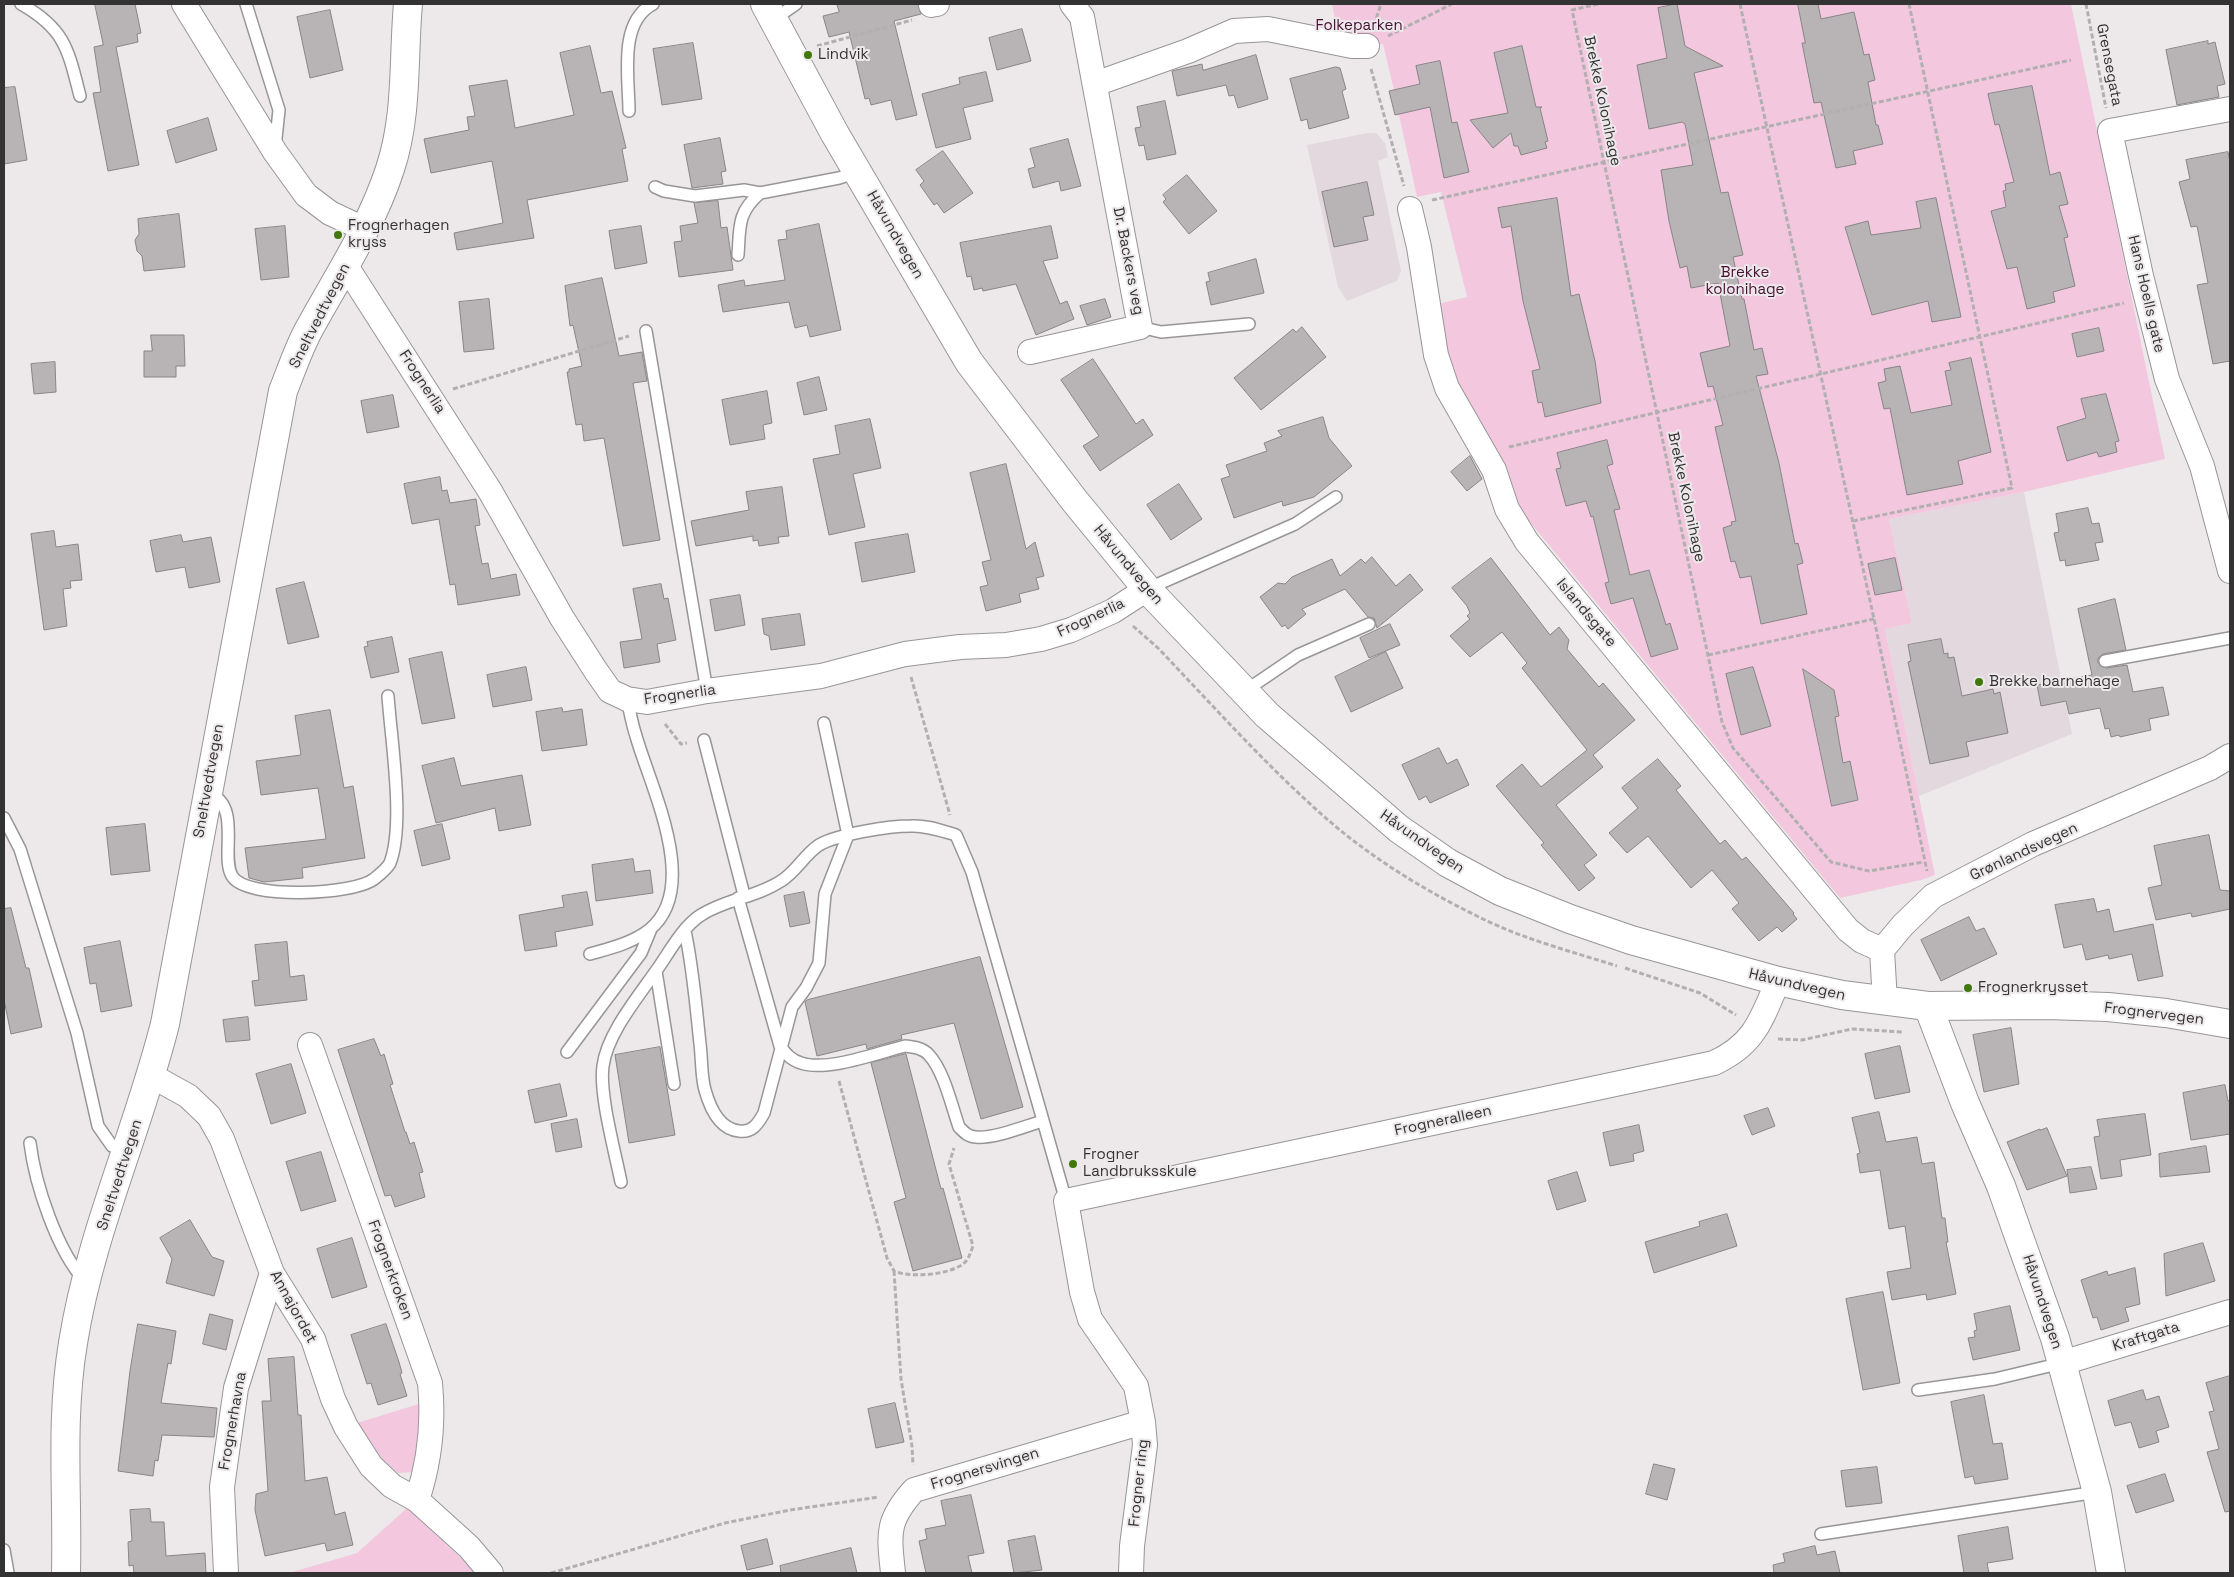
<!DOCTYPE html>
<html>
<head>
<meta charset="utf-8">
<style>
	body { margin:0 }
	#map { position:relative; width:2234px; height:1577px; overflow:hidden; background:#ede9eb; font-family:"Space Grotesk",sans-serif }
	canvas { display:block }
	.frame { position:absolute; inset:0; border:5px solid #343334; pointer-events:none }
</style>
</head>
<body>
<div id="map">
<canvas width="2234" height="1577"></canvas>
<div class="frame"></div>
</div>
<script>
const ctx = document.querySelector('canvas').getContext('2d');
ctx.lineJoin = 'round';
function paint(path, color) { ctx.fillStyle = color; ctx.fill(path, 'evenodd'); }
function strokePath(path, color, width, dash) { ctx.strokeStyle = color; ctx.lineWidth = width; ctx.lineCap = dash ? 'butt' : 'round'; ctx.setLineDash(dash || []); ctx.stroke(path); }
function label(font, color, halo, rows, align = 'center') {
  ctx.font = font + ' "Space Grotesk",sans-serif'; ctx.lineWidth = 4; ctx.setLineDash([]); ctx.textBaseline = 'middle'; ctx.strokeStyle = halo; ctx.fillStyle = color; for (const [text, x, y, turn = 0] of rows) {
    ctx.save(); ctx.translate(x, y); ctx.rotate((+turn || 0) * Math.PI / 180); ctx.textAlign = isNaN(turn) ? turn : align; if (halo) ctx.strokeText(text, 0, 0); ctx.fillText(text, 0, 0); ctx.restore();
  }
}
paint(new Path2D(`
	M1368,133h8l9,10 3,14 -10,4 23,110 -4,10 -50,20 -9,-14 -31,-142z
	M2024,492l48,242 -153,62 -34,-167 27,-6 -23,-104z`), '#e3d8dd');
paint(new Path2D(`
	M1332,4h739l94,455 -141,33 -135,27 23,104 -27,6 50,246 -14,5 -81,18 -320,-388 -24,-60 -38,-63 -10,-33 -10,-50 29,-7 -26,-105 -24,5 -18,-82h-4l-6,-24 5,-1 -11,-46 -42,8z
	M422,1403l-7,69 -17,1 -22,-19 -19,-31z
	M407,1508l70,65h-188l68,-20z`), '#f3c8df');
const building = new Path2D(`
	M95,4h40l6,29 -4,1 1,8 -22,5 23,118 -31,6 -15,-78 8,-1 -7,-45 9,-2z
	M837,4h81l3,10 -27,7 23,94 -21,5 -5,-20 -20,5 -2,-7 -4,1 -16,-67 -20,5 -6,-21 16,-4z
	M1677,4l8,42 38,20 -29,7 27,120 7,-1 15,63 -10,2 9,42h2l10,51 8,-2 6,26 -12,2 23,87 16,81 3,-1 5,20 -6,2 10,49 -46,10 -10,-48 -11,2 -5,-17 -4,1 -8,-34 9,-3 -1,-3 5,-1 -21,-94 8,-2 -10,-39 -5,1 -8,-34 30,-7 -12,-63 -27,5 -4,-22 -7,2 -11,-47 -8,-51 32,-5 -8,-41 -3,-2 -33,7 -12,-64 30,-7 -9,-50z
	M1798,4h20l3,15 33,-7 10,43 5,-1 6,26 -7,2 8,43h2l5,19 -30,7 3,13 -20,4 -15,-66 -7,1 -12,-60h3z
	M330,10l13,60 -33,8 -13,-61z
	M1022,29l9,32 -34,9 -8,-32z
	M2208,41v3l7,-2 4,17 6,25 -8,2 2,11 -42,8 -11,-55z
	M693,43l9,56 -40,6 -9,-56z
	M590,46l11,47 11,-2 14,57 -4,1 6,32 -101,19 7,38 -77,12 -3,-17 49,-10 -11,-62 -61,12 -7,-34 45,-9 -2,-13 8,-1 -6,-30 38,-6 8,48 59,-13 -14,-62z
	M1522,46l14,61h6l-2,1 8,33 -3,1 2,6 -26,7 -3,-9h-4l-3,-13 -18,15 -23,-28 38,-7 -14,-60z
	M1256,55l12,44 -30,9 -4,-13 -5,1 -3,-11 -49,11 -5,-25 30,-7 1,6z
	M1440,61l12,62 5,-1 12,50 -25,6 -14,-71 -35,8 -6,-24 31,-7 -4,-18z
	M1336,67l4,1 6,21 -4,2 7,27 -40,11 -2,-10 -6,2 -11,-42z
	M986,72l7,29 -30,7 8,31 -35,9 -14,-54 38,-10 -1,-6z
	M2032,86l18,89 10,-3 8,32 -9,2 9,31 -4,1 11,48 -22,6 2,10 -28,7 -10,-42 -10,2 -16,-58 15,-4 -3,-16 3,-1 -1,-6 9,-2 -15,-58 -4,1 -7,-31z
	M15,87l12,73 -23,4v-76z
	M1165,101l11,53 -29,6 -3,-15 -5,1 -4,-18 6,-1 -4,-20z
	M208,118l9,32 -41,13 -9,-32z
	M720,138l6,33 -5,1 2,12 -31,4 -8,-43z
	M1068,139l13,47 -20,5 -2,-10 -26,7 -5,-19 7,-2 -5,-18z
	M943,151l30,42 -29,20 -7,-10 -3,2 -14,-20 4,-4 -8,-11z
	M2228,152l2,10v199l-17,3 -16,-79 11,-2 -11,-57 -6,1 -12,-45 11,-3 -4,-19z
	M1187,175l30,36 -28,23 -26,-32 3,-3 -3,-4z
	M1367,182l7,33 -11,2 5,23 -34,7 -12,-55z
	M1557,198l14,98 8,-2 16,67 6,42 -56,14 -3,-15 -4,1 -6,-32 8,-2 -17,-68 -12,-75 -9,2 -4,-20z
	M1936,198l25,119 -29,5 -4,-21 -56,14 -27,-88 23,-6 3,14 50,-7 -5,-26z
	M718,201l3,27 6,-1 6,43 -54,7 -5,-35 8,-1 -2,-15 18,-3 -4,-20z
	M179,214l6,53 -41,4 -2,-15 -5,-5 -2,-11 4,-6 -1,-15z
	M819,224l22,106 -31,7 -3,-12 -12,3 -6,-26 -66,10 -5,-27 26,-5 1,6 40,-6 -7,-40 9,-1 -1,-8z
	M285,226l4,51 -28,3 -6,-51z
	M641,226l6,37 -32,6 -6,-38z
	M1051,226l7,32 -15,3 17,43 7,-3 7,18 -38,16 -20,-51 -33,7 -1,-3 -8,2 -3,-14 -4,1 -7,-34z
	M1256,259l8,34 -53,12 -5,-23 4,-1 -2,-8z
	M602,278l17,78 23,-4 5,29 -14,2 27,157 -37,6 -19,-108 -20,3 -2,-17 -6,1 -9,-53h2v-3l13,-3 -9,-41 -3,1 -5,-40z
	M489,299l5,50 -30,3 -5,-50z
	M1105,299l6,18 -24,8 -7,-19z
	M1302,327l24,30 -65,53 -27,-32 59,-49 3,3z
	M2099,328l5,23 -27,6 -5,-23z
	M151,335h33l1,31h-9v11h-32v-26h8z
	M1971,358l20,94 -33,9 5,23 -56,11 -17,-87 -6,1 -6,-26 8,-2 -2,-12 16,-3 11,47 41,-8 -7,-34 6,-1 -2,-7z
	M1093,359l43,65 7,-5 10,16 -53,36 -17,-25 16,-10 -38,-56z
	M55,362l1,30 -22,2 -3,-30z
	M819,377l8,33 -23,5 -7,-32z
	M767,391l5,32 -9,2 2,14 -35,6 -8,-45z
	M2106,394l13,47 -4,1 2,10 -18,5 -2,-5 -30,9 -10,-34 29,-9 -5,-19z
	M393,395l6,32 -32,6 -6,-32z
	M1323,417l6,21 23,28 -38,31 -31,9 -1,-5 -48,17 -13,-39 9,-3 -4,-11 41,-14 -3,-8 18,-7 -4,-5z
	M870,419l11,49 -28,6 12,53 -36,8 -16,-76 27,-5 -5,-28z
	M1607,440l6,24 -6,2 13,43 -6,1 16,65 19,-5 17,55 4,-2 8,26 -27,8 -18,-59 -22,6 -6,-21 4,-1 -16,-66 -2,1 -5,-16 -20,5 -10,-37 5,-1 -4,-15z
	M1470,456l12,23 -15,12 -16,-19z
	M1006,464l20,85 9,-7 9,34 -8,2 3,11 -20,5 2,8 -35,9 -6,-24 8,-2 -6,-23 9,-2 -21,-87z
	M440,477l2,14 5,-1 3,13 26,-4 4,26 -5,1 7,38 6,-1 3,16 25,-5 4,21 -62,10 -3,-21 -5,1 -11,-66 -27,5 -8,-40z
	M1179,484l23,35 -31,21 -24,-35z
	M782,487l7,49 -11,1 1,6 -20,3 -1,-6 -5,1v-5l-57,10 -5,-25 58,-11 -3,-18z
	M2088,508l4,16 7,-1 4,19 -8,1 4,17 -33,6 -1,-6 -5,1 -6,-28 5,-1 -3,-18z
	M54,531l2,16 22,-3 4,36 -12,1 1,7 -8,1 4,37 -23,4 -13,-96z
	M908,534l7,38 -53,10 -7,-39z
	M181,535l2,7 28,-5 9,45 -31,6 -4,-21 -29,5 -6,-31z
	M1372,557l24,29 14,-12 13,16 -46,38 -3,-10 -6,-1 -23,-28 -43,20 4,5 -18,15 -3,-4 -3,2 -22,-30 18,-14 7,1 7,-7 40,-18 8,17 21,-17 4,4z
	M1491,558l59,77 9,-8 10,13 -2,9 32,38 4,-4 32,37 -42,35 10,12 -47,38 41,50 -13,10 11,13 -16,13 -38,-46 3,-2 -48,-57 26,-22 19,23 46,-37 -65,-82 5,-5 -25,-31 -32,25 -20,-21 20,-17 -3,-3 3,-3 -3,-7 -15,-18z
	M1895,558l7,32 -27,5 -7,-31z
	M304,582l15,55 -31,7 -12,-55z
	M661,584l3,15 4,-1 8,42 -19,4 3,18 -36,6 -4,-26 22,-3 -9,-50z
	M740,595l5,30 -30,6 -5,-31z
	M2115,599l11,51 -23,4 -5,4v5l8,5 21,-3 6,27 30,-5 6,28 -20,4 2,11 -31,7 -1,-2 -8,2 -2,-9 -4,1 -5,-21 -31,6 -3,-13 -25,5 -4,-21 55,-10 -14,-66z
	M800,614l5,31 -34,5 -2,-14 -5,-2 -2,-15z
	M1390,624l10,21 -31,13 -9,-20z
	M392,637l7,35 -28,6 -7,-31 4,-1 -1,-4z
	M1941,639l3,15 4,-1v5l6,-1 8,39 31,-7 1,5 6,-2 8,41 -42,9 3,14 -39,8 -22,-102 3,-1 -3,-16z
	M442,652l13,66 -33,6 -13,-65z
	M1386,652l17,36 -52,24 -16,-35z
	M526,667l6,33 -39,7 -6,-32z
	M1753,667l18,59 -30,9 -15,-61z
	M1803,669l31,21 5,26 -4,1 8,46 7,-2 8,39 -26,6z
	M562,708l1,4 19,-3 5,36 -45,6 -6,-39z
	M330,710l14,78 9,-2 12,72 -63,10 1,10 -39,4 -15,-4 -4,-30 81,-9 -8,-51 -57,7 -5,-34 45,-6 -6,-39z
	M1439,748l8,16 10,-5 12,26 -39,18 -4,-7 -7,4 -17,-35z
	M454,758l7,28 61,-11 9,50 -32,6 -4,-23 -59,15 -14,-57z
	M1658,759l23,27 -5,4 44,54 5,-4 17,20 4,-3 48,56 -1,1 4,5 -15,13 -5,-5 -18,14 -27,-32 7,-6 -27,-33 -21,18 -43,-52 -21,17 -18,-20 29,-25 -16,-20z
	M145,824l5,47 -39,4 -5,-47z
	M442,824l8,35 -28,7 -8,-35z
	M2209,835l11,55 10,1v18l-38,8 -1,-4 -35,7 -8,-32 14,-3 -8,-39z
	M633,859l2,13 15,-2 3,23 -57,8 -4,-36z
	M587,892l6,33 -38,7 2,14 -32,5 -6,-36 45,-8 -2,-11z
	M804,892l6,31 -20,4 -6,-31z
	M2094,899l3,13 12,-3 5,23 39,-8 10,52 -25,5 -6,-27 -23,5 -1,-4 -22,5 -4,-16 -18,4 -9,-43z
	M11,908l15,60h3l13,59 -31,7 -7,-34v-91z
	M1969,917l7,14 8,-3 13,26 -56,27 -20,-41z
	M120,941l12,65 -31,6 -5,-29 -6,1 -6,-36z
	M287,942l3,35 14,-2 3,25 -52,6 -3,-25 7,-1 -4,-35z
	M980,957l43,150 -42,12 -27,-96 -53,12 1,4 -35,10 -1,-5 -49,12 -12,-54 2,-2z
	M248,1017l2,23 -24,2 -3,-22z
	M2011,1028l8,56 -35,8 -11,-57z
	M374,1039l7,17 3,-2 9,30 -3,1 15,47h1l4,12 4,-2 9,30 -4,1 6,24 -30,10 -4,-12 -6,1 -47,-146z
	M1900,1046l10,46 -35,7 -10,-45z
	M660,1047l15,88 -46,8 -14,-88z
	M906,1054l35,135 2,-1 19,70 -49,13 -19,-69 12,-4 -35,-135z
	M291,1064l15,49 -35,11 -15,-50z
	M560,1084l7,32 -32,7 -7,-32z
	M2225,1085l3,16 2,-1v34l-39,6 -8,-47z
	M1768,1108l7,18 -23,9 -8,-19z
	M1879,1112l7,30 31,-5 5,27 12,-2 8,56h3l3,24h-2l10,52 -29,6 -1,-6 -34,6 -5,-28 24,-4 -6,-42 -16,3 -9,-59 -20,3 -3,-19 3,-1 -8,-35z
	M2145,1114l6,41 -31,5 2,16 -21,3 -7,-42 6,-1 -3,-16z
	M577,1119l5,28 -26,5 -5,-28z
	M1639,1125l5,26 -11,3 1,7 -24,5 -7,-33z
	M2047,1128l20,48 -40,14 -20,-48 33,-13v1z
	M2206,1146l4,26 -50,5 -1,-23z
	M321,1152l15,49 -35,10 -15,-49z
	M2091,1167l6,22 -27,4 -3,-23z
	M1577,1172l9,29 -29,9 -9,-29z
	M1727,1214l10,32 -83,27 -9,-31 55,-16 -1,-4z
	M190,1220l22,37 12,4 -10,35 -48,-13 6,-24 -12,-21z
	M352,1238l15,49 -35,11 -15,-49z
	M2203,1243l12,38 -49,15 -2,-42z
	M2135,1268l5,36 -15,4 4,13 -28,9 -4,-13 -4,1 -12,-38 26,-9 1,4z
	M1883,1292l17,91 -37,7 -17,-91z
	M2010,1306l10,44 -47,10 -5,-22 7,-1 -1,-6 3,-1 -3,-16z
	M210,1314l23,6 -7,30 -23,-6z
	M138,1324l38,7 -5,33 -3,-1 -7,40 56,5 -3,29 -52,-2 -4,26 -3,-1 -2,16 -35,-5 12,-100z
	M386,1324l13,38 3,11 -2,1 7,22 -29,9 -7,-22 -4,1 -16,-49z
	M294,1357l4,58h3l4,66 22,-4 8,38 10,-3 8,33 -26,6 -2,-8 -60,13 -10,-46 1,-16 12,-3 -6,-90h9l-3,-42z
	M2230,1376v135l-5,1 -18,-60 12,-3 -10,-37 5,-1 -8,-28z
	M2143,1390l3,10 13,-4 10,31 -13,4 3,11 -20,6 -8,-26 -16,4 -7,-25z
	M1984,1395l9,49 9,-1 6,36 -33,5 -2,-8 -8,2 -14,-76z
	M895,1403l9,39 -28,6 -8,-39z
	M1654,1464l21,5 -8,31 -21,-6z
	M1877,1467l5,36 -36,4 -5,-36z
	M2165,1474l9,27 -38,12 -9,-27z
	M971,1495l13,58 -16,3 4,17h-46l-7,-32 8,-2 -2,-10 21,-4 -5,-24z
	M150,1509l1,13h13l2,34 39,-3 1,20h-72l-1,-8 -4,1 -1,-24 4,-1 -2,-31z
	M2008,1527l5,32 -26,4 2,10h-25l-6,-37z
	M1035,1536l7,34 -28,3 -6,-32z
	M767,1539l6,25 -26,6 -6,-24z
	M1815,1546l2,9 18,-4 5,22h-66l-1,-8 12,-3 -2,-8z
	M851,1548l6,25h-76l-1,-7z`);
paint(building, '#b8b4b6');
strokePath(building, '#888587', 1);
const service = new Path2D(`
	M21,4c44,25 47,45 59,92
	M246,4l33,106 -4,38
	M773,20l23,-16
	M629,111c0,-33 -11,-89 24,-107
	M655,187l9,4 31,5 49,-6 16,3 79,-15 18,-6
	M738,255c2,-28 -1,-42 22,-62
	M1140,327l21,5 88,-8
	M646,331l61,360
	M1147,589l148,-65 41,-27
	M2105,661l125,-23
	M1245,691l53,-36 71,-31
	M704,740l40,155
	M209,793c33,13 11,63 23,83 14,24 122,19 142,3 5,-4 13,-10 16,-16 15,-39 1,-123 -2,-167
	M4,818l16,31 57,184 21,93 14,20 13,7
	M738,898l42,148c6,8 11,14 21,17 26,9 76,-10 104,-17 9,1 18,2 24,9 15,16 23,52 30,72 5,5 9,10 17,10 18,2 49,-11 67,-16
	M685,931c8,37 11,75 15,113 2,15 1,32 5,46 5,18 14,39 34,41 13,2 19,-7 25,-18l28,-106 14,-19 13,-25 6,-69 23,-59 -24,-112
	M590,954c21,-6 42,-11 59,-24 53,-42 1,-144 -13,-194 -4,-12 -6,-24 -9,-37
	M656,971l18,113
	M567,1052l74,-99 10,-24
	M30,1143c5,41 27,108 55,138
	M621,1182c-6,-30 -22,-88 -18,-116 4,-32 35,-69 53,-95 13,-18 26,-44 45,-56 25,-16 56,-18 80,-34 15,-9 23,-26 38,-36 19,-11 70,-19 92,-19 15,-1 31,5 45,9l16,37 94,329
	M1918,1390l77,-11 67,-16
	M1821,1534l276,-42
	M4,1550l4,23`);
const minor = new Path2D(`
	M184,4l91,148 31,43 24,18 34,16
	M931,5l6,-1
	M1095,84l93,-33 46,-20 34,-2 84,17h15
	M2230,109l-120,22 31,145 26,103 35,87 28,105
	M1410,209l9,38 17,108 11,33 47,82 13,39 20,33 321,388 14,11 20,9
	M346,266l144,225 72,127 34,53 14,20 17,8 20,3 60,-11 114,-15 84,-22 55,-7 46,-2 35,-6 30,-9 42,-19 34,-22
	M1030,352l110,-25 -58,-310 -10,-13
	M1885,1002l-3,-52 21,-25 30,-29 100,-52 177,-76 20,-12
	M310,1045l120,338c4,41 0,78 -13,117
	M152,1076l36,20 21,20 13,23 50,134 41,66 20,60 13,28 25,39 21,20 25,14 52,47 22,26
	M2062,1363l168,-51
	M226,1573l-4,-86 14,-99 36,-115
	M893,1573c-4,-39 -7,-52 21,-83l229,-68
	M1131,1573l1,-27 13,-101 -2,-23 -7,-36 -46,-67 -8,-27 -16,-91 648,-138c41,-19 47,-43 64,-82`);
const tertiary = new Path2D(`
	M1928,1006l37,97 36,83 54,152 42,154 14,81`);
const secondary = new Path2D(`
	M765,4l70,130 134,228 105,138 73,89 120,126 132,114 49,34 52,28 70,28 61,21 147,41 64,14 86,11 119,-1 61,2 58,6 64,11
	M66,1573c2,-78 -6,-152 7,-230 17,-109 65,-212 92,-319l118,-633c8,-20 15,-41 25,-60 29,-53 63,-104 82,-162 18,-54 13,-110 18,-165`);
strokePath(service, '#989597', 14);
strokePath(minor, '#989597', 26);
strokePath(tertiary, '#989597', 30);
strokePath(secondary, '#989597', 30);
strokePath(new Path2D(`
	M1598,4l-26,6 150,712 11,26 98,114 38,9 55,-9
	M1740,4l134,615 53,252
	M2086,4l20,104
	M1374,25l7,-21
	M1388,36l64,-32
	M817,46l95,-26
	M1371,69l33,117
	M1432,200l639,-140
	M453,389l176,-53
	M1509,447l615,-144
	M1853,521l159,-33 -103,-484
	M1133,626l26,23c57,60 113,123 176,177 42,35 91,65 140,89 44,23 95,36 142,51
	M1708,655l166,-36
	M911,677l39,138
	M665,724l16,20 6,-1
	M1625,968l75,25 36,22
	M1778,1039l24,1 50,-11 51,3
	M839,1081l48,177 7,13c16,7 50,4 66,-5 8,-4 10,-12 13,-20l-24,-82 5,-16
	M894,1271l7,108 11,67 1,19
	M551,1573l174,-50 65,-13 89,-13`), '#b2afb1', 3, [5, 2.5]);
strokePath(service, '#fff', 11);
strokePath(minor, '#fff', 24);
strokePath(tertiary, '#fff', 28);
strokePath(secondary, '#fff', 28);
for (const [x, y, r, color] of [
	[808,55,5,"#40780c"],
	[338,235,5,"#40780c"],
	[1979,682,5,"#40780c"],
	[1968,988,5,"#40780c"],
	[1073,1164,5,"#40780c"]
]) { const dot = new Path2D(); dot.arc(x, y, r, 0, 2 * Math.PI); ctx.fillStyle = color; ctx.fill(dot); strokePath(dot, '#ede9eb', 2); }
label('15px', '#471034', '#ede9eb', [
	["Folkeparken",1359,26],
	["Brekke",1745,273],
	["kolonihage",1745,290]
]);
label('15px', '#343334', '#ede9eb', [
	["Lindvik",818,55],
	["Frognerhagen",348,226],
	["kryss",348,243],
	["Brekke barnehage",1989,682],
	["Frognerkrysset",1978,988],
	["Frogner",1083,1155],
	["Landbruksskule",1083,1172]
], 'left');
label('15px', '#343334', '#ede9eb', [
	["Grensegata",2109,65,79],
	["Brekke Kolonihage",1602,101,78],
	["Håvundvegen",895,235,60],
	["Dr. Backers veg",1128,261,79],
	["Hans Hoells gate",2146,294,77],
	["Sneltvedtvegen",320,316,-63],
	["Frognerlia",422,382,57],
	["Brekke Kolonihage",1686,497,78],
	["Håvundvegen",1128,565,50],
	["Islandsgate",1586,613,50],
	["Frognerlia",1091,618,-25],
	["Frognerlia",680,695,-8],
	["Sneltvedtvegen",209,781,-80],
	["Håvundvegen",1422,842,35],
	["Grønlandsvegen",2024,852,-25],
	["Håvundvegen",1797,985,13],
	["Frognervegen",2154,1014,7],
	["Frogneralleen",1443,1121,-12],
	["Sneltvedtvegen",120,1175,-72],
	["Frognerkroken",390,1270,70],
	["Håvundvegen",2042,1302,72],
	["Annajordet",293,1307,61],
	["Kraftgata",2146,1337,-17],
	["Frognerhavna",233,1421,-80],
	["Frognersvingen",985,1469,-17],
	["Frogner ring",1139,1483,-84]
]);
</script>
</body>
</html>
